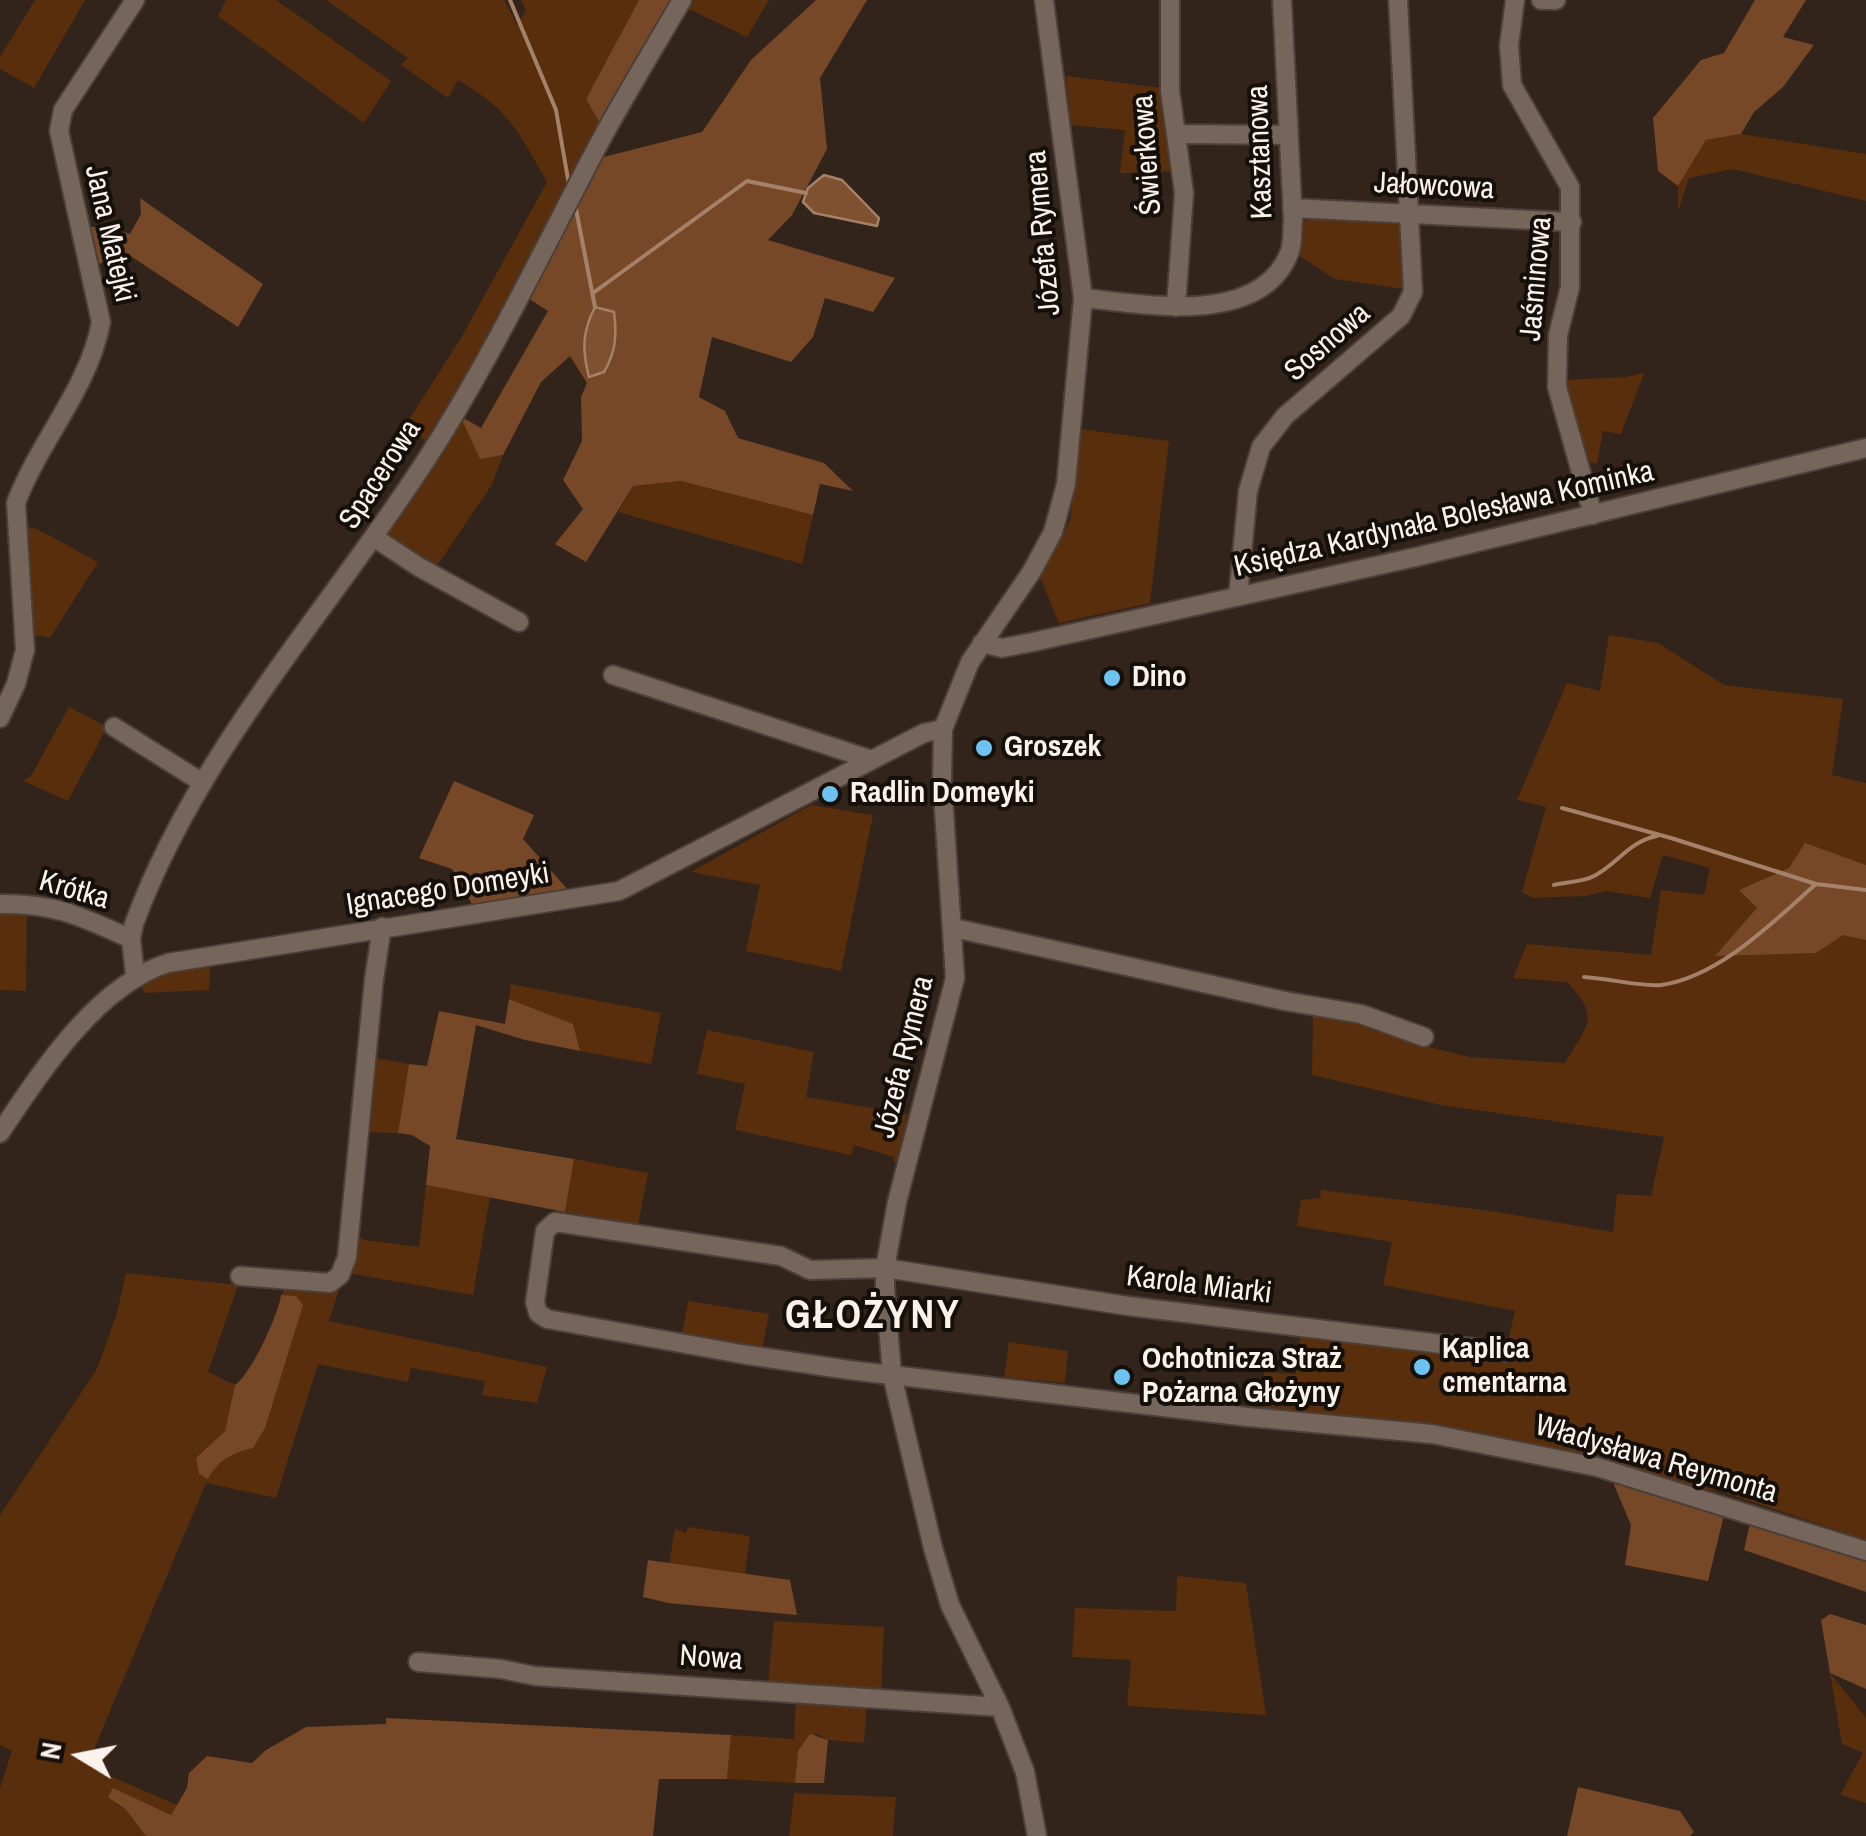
<!DOCTYPE html>
<html>
<head>
<meta charset="utf-8">
<style>
	body { margin:0 }
	#map { position:relative; width:1866px; height:1836px; overflow:hidden; background:#32241a; font-family:"Archivo Narrow",sans-serif }
	canvas { display:block }
	.north { position:absolute; left:30px; top:1706px; width:100px; height:100px; -webkit-text-stroke:8px #150f0a; paint-order:stroke; rotate:280deg; font-size:28px; font-weight:700; line-height:40px; text-align:center; color:#fcf2ec }
	.north::after { content:''; display:block; margin:auto; width:35px; height:45px; background:#fcf2ec; clip-path:polygon(50% 0,100% 100%,50% 72%,0 100%) }
</style>
</head>
<body>
<div id="map">
<canvas width="1866" height="1836"></canvas>
<div class="north">N</div>
</div>
<script>
const ctx = document.querySelector('canvas').getContext('2d');
ctx.lineJoin = 'round';
function paint(path, color) { ctx.fillStyle = color; ctx.fill(path, 'evenodd'); }
function strokePath(path, color, width, dash) { ctx.strokeStyle = color; ctx.lineWidth = width; ctx.lineCap = dash ? 'butt' : 'round'; ctx.setLineDash(dash || []); ctx.stroke(path); }
function label(font, color, halo, rows, align = 'center') {
  ctx.font = font + ' "Archivo Narrow",sans-serif'; ctx.lineWidth = 8; ctx.setLineDash([]); ctx.textBaseline = 'middle'; ctx.strokeStyle = halo; ctx.fillStyle = color; for (const [text, x, y, turn = 0] of rows) {
    ctx.save(); ctx.translate(x, y); ctx.rotate((+turn || 0) * Math.PI / 180); ctx.textAlign = isNaN(turn) ? turn : align; if (halo) ctx.strokeText(text, 0, 0); ctx.fillText(text, 0, 0); ctx.restore();
  }
}
paint(new Path2D(`
	M35,0h50l-51,88 -34,-19v-12z
	M226,0h50l115,81 -27,42 -146,-107z
	M326,0h178l13,25 9,-15 -5,-10h118l-53,99 17,31 -102,190 -72,124 -24,-18 56,-88 86,-156c-29,-51 -36,-71 -89,-102l-10,18 -47,-33 7,-7z
	M691,0h78l-22,37 -60,-29z
	M1066,76l97,12 11,83 -54,2 5,-43 -55,-5z
	M1741,134l125,20v47l-133,-32 -44,9 -11,33v-25l28,-46z
	M1310,216l85,3 6,5 4,18 -1,47 -69,-10 -40,-26 3,-25z
	M1644,373l-23,61 -18,-3 -6,32 -12,-1 -19,-66 -1,-16 62,-3z
	M460,416l20,42 23,-3 -12,31 -57,84 -49,-33z
	M1080,429l89,12 -19,162 -91,20 -19,-46 30,-56z
	M681,481l132,34 -11,49 -184,-52 15,-26z
	M35,528l63,34 -48,76 -13,-3 -6,5 -10,-111z
	M1609,635l49,8 66,42 119,14 -11,76 34,8v82l-61,-21 -16,24 -50,22 18,18 109,32v600l-149,-50h-21l-111,-32 -325,-46 4,-40 32,2 5,-44 206,16 8,-35 -132,-26 9,-43 -95,-16 4,-26 19,-2 1,-8 170,21 122,21 4,-38 34,2 13,-59 -223,-32 -129,-30 1,-60 55,6 61,26 40,10 96,6c22,-38 37,-45 2,-81l-54,-4 14,-34 124,11 10,-65 43,5 6,-27 -47,-13 -13,43 -44,-7 -20,5 -53,2 -11,-6 24,-85 -29,-7 50,-117 33,8z
	M69,707l38,20 -39,74 -45,-20 8,-5z
	M811,805l62,10 -32,156 -95,-20 14,-66 -69,-13z
	M0,910l27,1 -1,80 -26,-1z
	M210,966l-1,24 -66,3v-10l15,-8z
	M511,984l150,29 -10,51 -71,-13 -8,-27 -63,-25z
	M707,1030l107,22 -8,45 102,17 -11,49 -3,-1v-5l-40,-12 -3,10 -116,-25 10,-46 -48,-10z
	M370,1057l39,7 -11,69 -34,-1z
	M574,1159l74,14 -10,53 -73,-14z
	M426,1185l64,12 -17,98 -125,-22 10,-37 6,4 55,7z
	M126,1273l112,12 -30,87 27,13 -10,46 -12,13 -5,34 4,-8 23,-18 61,-156 -15,-1 7,-9 54,-6 -13,41 218,46 -10,36 -55,-8 3,-14 -74,-13 -3,14 -90,-18 -42,134 -70,-15 -117,278 3,7 85,37 -6,10 -56,-11 11,6 20,26h-146v-48l12,-37 -12,-6v-230l97,-146 20,-56z
	M688,1301l81,13 -7,35 -80,-14z
	M1009,1342l59,9 -3,32 -61,-6z
	M688,1527l62,9 -5,38 -76,-10 6,-35 11,4z
	M1177,1576l69,7 20,132 -139,-9 4,-46 -59,-3 3,-49 101,3z
	M774,1621l110,6 -3,65 -92,-4 -4,-5h-17z
	M1830,1673l36,45v85l-26,-8 23,-42 -21,-9z
	M796,1698l71,3 -3,42 -36,-3 -11,-6 -19,17 -3,32 -68,-4 4,-44 63,4z
	M794,1793l102,4 -3,39h-104z`), '#592e0c');
paint(new Path2D(`
	M639,0h34l-70,129 -17,-30z
	M816,0h51l-47,78 7,71 -35,66 -24,25 127,38 -22,34 -48,-14 -12,39 -22,25 -79,-25 -13,60 26,14 13,27 86,25 29,28 -33,-7 -7,31 -132,-34 -48,5 -47,76 -31,-18 28,-35 -20,-29 19,-39 -1,-44 6,-14 -17,-27 -29,26 -38,73 -23,4 -20,-43 21,12 67,-117 -22,-14 70,-138 106,-27 49,-72z
	M1755,0h51l-23,37 31,8 -31,42 -29,25 -13,22 -35,6 -28,46 -20,-15 -5,-53 48,-58 23,-7z
	M140,198l123,86 -25,43 -118,-78 -23,17 -9,-39h20l22,7 11,-20z
	M454,781l80,34 -11,24 46,52 -97,13 -20,-35 -33,-11z
	M1805,843l61,22v75l-23,-5 -27,18 -101,3 42,-48 -18,-18 50,-22z
	M509,999l64,25 7,27 -55,-11 -49,-15 -20,114 118,20 -9,53 -139,-27 4,-39 -18,-11 -14,-2 11,-69 18,2 12,-55 66,13z
	M281,1295l15,1 7,9 -38,123 -12,20c-19,4 -36,13 -45,31l-9,-5 -3,-16 29,-27 10,-46c16,-10 44,-72 46,-90z
	M1612,1480l112,35 -16,66 -83,-16 6,-40z
	M1751,1518l115,37v37l-122,-42z
	M648,1560l142,20 7,35 -129,-12 -25,-6z
	M1830,1614l36,11v64l-36,-16 -9,-53z
	M386,1718l345,17 -4,44h-68l-6,57h-507l-20,-26 -18,-13 5,-9 58,27 16,-27 2,-15 18,-17 45,7 14,-13 40,-23 80,-3z
	M810,1734l18,6 -4,43h-29l3,-32z
	M1578,1787l102,24 14,21 -4,4h-123z`), '#764827');
const water = new Path2D(`
	M824,175l18,5 37,38 -2,8 -63,-13 -11,-11 5,-14z
	M595,307l19,5c3,23 2,40 -10,60l-15,5c-7,-27 -7,-45 6,-70z`);
paint(water, '#805131');
strokePath(water, '#a58169', 2.5);
strokePath(new Path2D(`
	M510,0l46,110 13,75
	M575,204l20,103
	M593,293l154,-112 59,12
	M1562,808l109,30 145,46 50,6
	M1554,885c12,-3 29,-3 40,-9 23,-12 36,-35 63,-40
	M1584,977c21,1 59,10 77,8 58,-8 113,-64 155,-101`), '#a58169', 4);
const minor = new Path2D(`
	M1170,0v91l14,102 -8,114
	M1515,0l-6,45 3,40 58,102v100l-12,48 -1,52 36,128
	M1541,0h15
	M1177,134l111,1
	M1292,208l280,14
	M1083,298c60,6 179,30 207,-47 3,-9 2,-21 3,-31l-11,-220
	M375,538l44,29 100,55
	M1238,596l10,-105 13,-44 24,-31 116,-100 12,-24 -15,-292
	M982,643l20,5 31,-6 383,-85 450,-109
	M613,675l259,85
	M0,718l16,-34 9,-34 -9,-147c23,-62 73,-115 85,-181l-42,-191 4,-21 72,-110
	M114,727l89,56
	M0,904c55,-1 82,13 131,35
	M954,928l331,73 76,13 63,23
	M135,975l-4,-36 3,-15c64,-174 195,-313 294,-467 63,-98 113,-203 167,-306 27,-51 58,-101 87,-151
	M0,1133c41,-61 96,-147 168,-170l451,-72 305,-158 19,-4
	M240,1276l90,7 10,-8 7,-18 27,-278 8,-52
	M1507,1352l-379,-46 -243,-38 -75,2 -29,-14 -226,-34 -10,9 -10,71 3,11 9,6 194,35 108,16 399,47 184,17 165,33 269,84
	M418,1662l83,7 34,7 465,31
	M1037,1836l-12,-64 -25,-65 -50,-102 -17,-57 -41,-173 -7,-88v-19l12,-66 58,-224 -13,-198 1,-51 27,-67 62,-91 21,-39 13,-48 17,-186 -39,-298`);
strokePath(minor, '#4b3f38', 22);
strokePath(minor, '#75655a', 18);
for (const [x, y, r, color] of [
	[1112,678,10,"#6cc3f2"],
	[984,748,10,"#6cc3f2"],
	[830,794,10,"#6cc3f2"],
	[1422,1367,10,"#6cc3f2"],
	[1122,1377,10,"#6cc3f2"]
]) { const dot = new Path2D(); dot.arc(x, y, r, 0, 2 * Math.PI); ctx.fillStyle = color; ctx.fill(dot); strokePath(dot, '#150f0a', 4); }
label('30px', '#fcf2ec', '#150f0a', [
	["Kasztanowa",1261,152,-92],
	["Świerkowa",1148,155,-94],
	["Jałowcowa",1434,187,3],
	["Józefa Rymera",1044,233,-95],
	["Jana Matejki",109,234,77],
	["Jaśminowa",1537,279,-85],
	["Sosnowa",1328,343,-41],
	["Spacerowa",381,475,-57],
	["Księdza Kardynała Bolesława Kominka",1444,520,-13],
	["Ignacego Domeyki",448,890,-9],
	["Krótka",74,891,16],
	["Józefa Rymera",905,1057,-76],
	["Karola Miarki",1199,1286,7],
	["Władysława Reymonta",1656,1460,16],
	["Nowa",711,1659,4]
]);
label('bold 30px', '#fcf2ec', '#150f0a', [
	["Dino",1132,678],
	["Groszek",1004,748],
	["Radlin Domeyki",850,794],
	["Kaplica",1442,1350],
	["cmentarna",1442,1384],
	["Ochotnicza Straż",1142,1360],
	["Pożarna Głożyny",1142,1394]
], 'left');
ctx.letterSpacing = '2.5px';
label('bold 40px', '#fcf2ec', '#150f0a', [
	["GŁOŻYNY",873,1317]
]);
ctx.letterSpacing = '0px';
</script>
</body>
</html>
